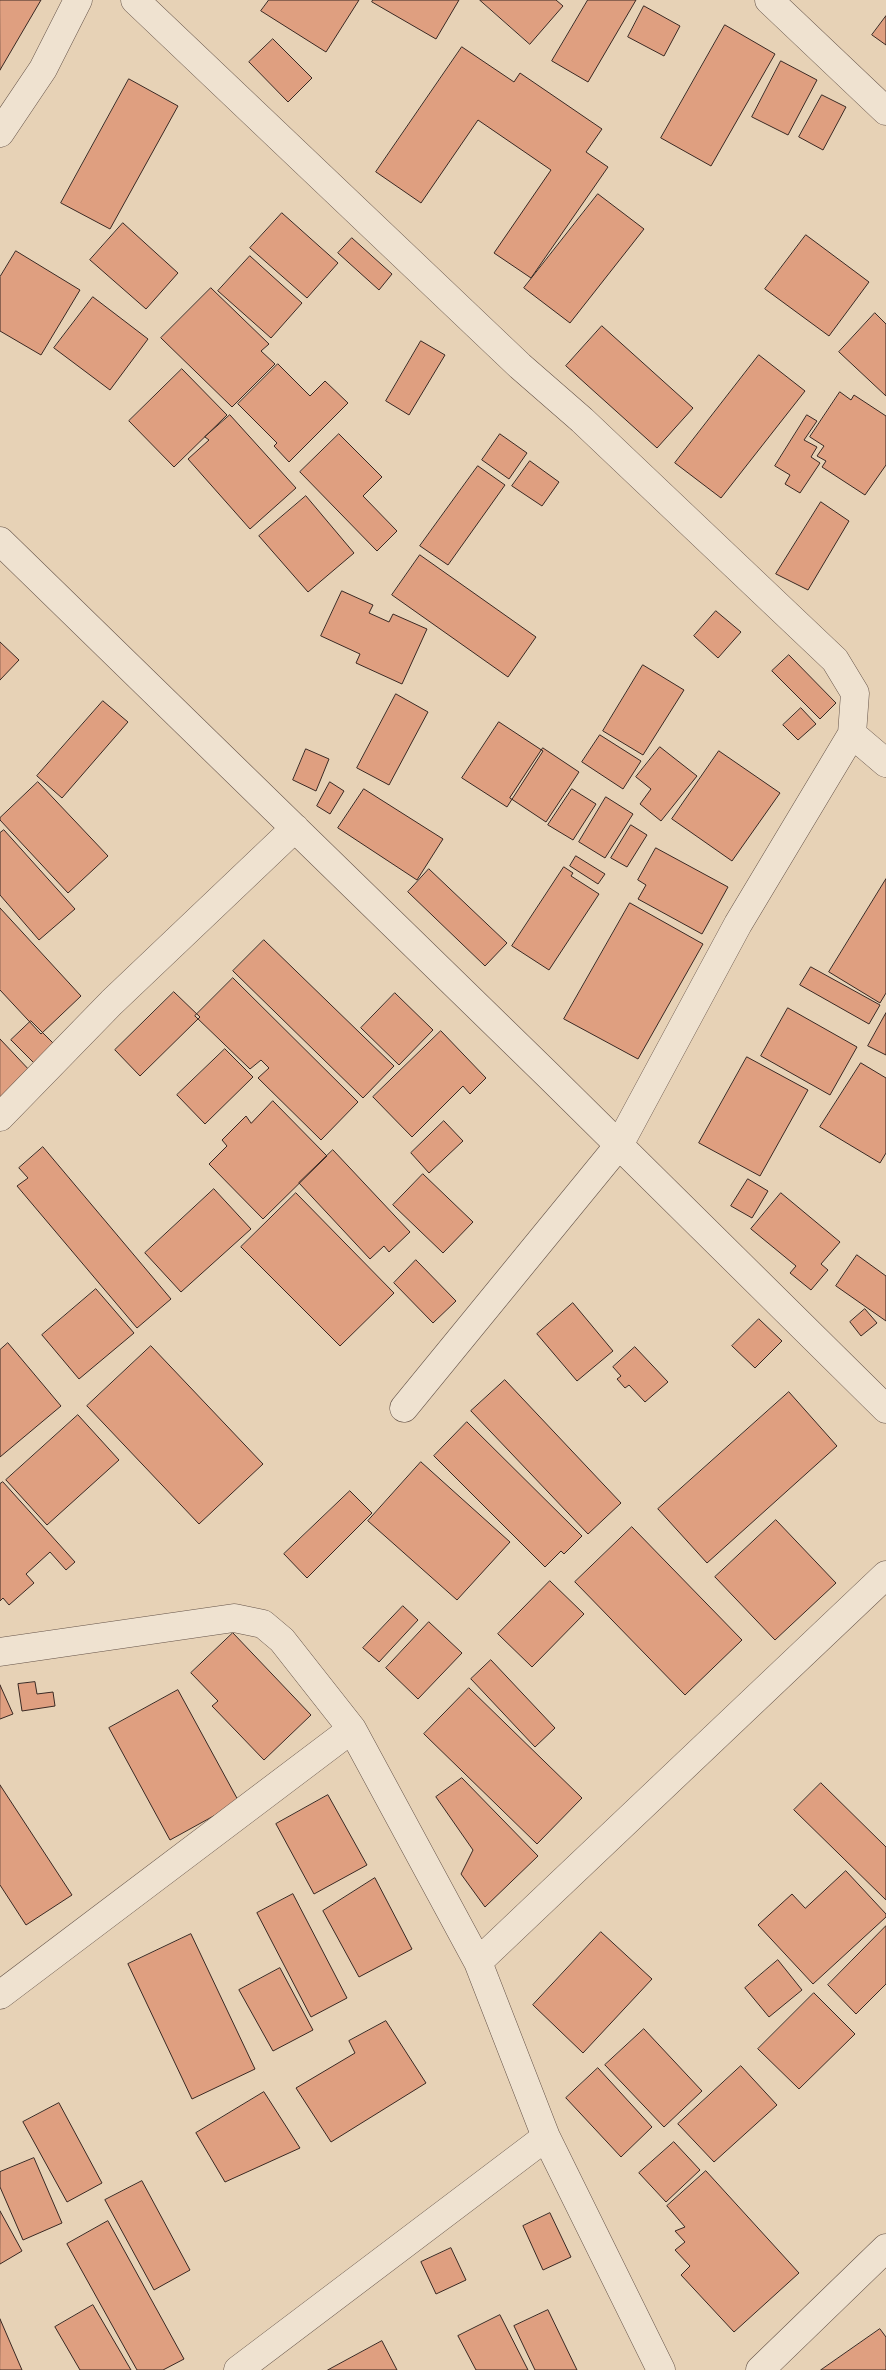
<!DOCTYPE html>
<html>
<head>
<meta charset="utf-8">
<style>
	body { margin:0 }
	canvas { display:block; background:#e7d2b6 }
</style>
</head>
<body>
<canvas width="886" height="2370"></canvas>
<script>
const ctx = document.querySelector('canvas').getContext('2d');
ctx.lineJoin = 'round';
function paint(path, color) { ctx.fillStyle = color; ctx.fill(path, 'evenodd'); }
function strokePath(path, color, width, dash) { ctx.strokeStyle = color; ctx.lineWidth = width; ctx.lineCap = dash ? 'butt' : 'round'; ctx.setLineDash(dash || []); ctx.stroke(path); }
const building = new Path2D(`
	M0,0h41l-41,70z
	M269,0h90l-33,52 -65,-41z
	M373,0h86l-23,39 -64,-37z
	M480,0h76l7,6 -33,38z
	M588,0h48l-48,82 -36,-21z
	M644,6l36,20 -16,30 -36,-19z
	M886,16v29l-14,-10z
	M725,25l50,29 -64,112 -50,-28z
	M273,39l39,39 -24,24 -39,-40z
	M462,47l52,35 6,-9 82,56 -16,23 22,15 -77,111 -37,-25 57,-83 -73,-50 -57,83 -45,-31z
	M781,61l36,19 -29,55 -36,-18z
	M129,79l49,27 -68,123 -49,-26z
	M822,95l24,12 -23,43 -24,-13z
	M598,194l46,35 -74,94 -46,-35z
	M282,213l56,50 -31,35 -57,-50z
	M123,223l55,50 -32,36 -56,-49z
	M806,235l63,47 -40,54 -64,-47z
	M352,238l40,36 -13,16 -41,-37z
	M16,251l64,39 -39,65 -41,-24v-54z
	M250,256l52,47 -31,35 -53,-47z
	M211,288l58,56 -8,7 14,13 -43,43 -71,-69z
	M93,297l55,42 -38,51 -56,-42z
	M875,313l11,11v72l-47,-44z
	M602,326l91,82 -36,40 -91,-82z
	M421,341l24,14 -36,60 -23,-14z
	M759,355l46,36 -84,107 -46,-35z
	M278,364l32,32 15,-15 23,22 -59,59 -15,-16 3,-3 -39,-39z
	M182,369l45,46 -53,52 -45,-46z
	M840,392l11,8 3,-5 32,21v49l-21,30 -43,-28 4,-6 -9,-5 7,-10 -14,-9z
	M230,415l66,73 -46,41 -62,-70 21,-19 -4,-3z
	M807,415l10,6 -13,19 13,7 -6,10 9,6 -20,30 -15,-9 5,-9 -15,-9z
	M339,434l43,43 -19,19 34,35 -20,20 -77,-79z
	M500,434l27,19 -18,26 -27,-19z
	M530,461l29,21 -17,24 -30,-20z
	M478,466l27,19 -57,80 -28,-19z
	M306,496l48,57 -46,39 -49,-56z
	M821,502l28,19 -41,69 -32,-16z
	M420,555l116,82 -28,40 -116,-82z
	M342,591l31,14 -4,8 20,9 4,-8 34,15 -25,55 -46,-21 4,-9 -39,-18z
	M716,611l25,21 -23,26 -24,-22z
	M0,642l19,18 -19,20z
	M789,655l47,48 -16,16 -48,-48z
	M643,665l41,25 -41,65 -40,-24z
	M396,694l32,18 -39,73 -32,-17z
	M103,701l25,21 -66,76 -25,-22z
	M801,708l15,16 -18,16 -15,-15z
	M499,722l44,29 -36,56 -45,-29z
	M600,735l41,26 -18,28 -41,-27z
	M660,747l37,29 -36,45 -21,-17 11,-15 -15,-12z
	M543,748l36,24 -33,50 -36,-24z
	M306,749l23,10 -13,32 -23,-11z
	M719,751l61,42 -48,68 -60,-42z
	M38,782l70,74 -40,37 -68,-73v-2z
	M330,782l14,9 -14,23 -13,-8z
	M364,789l79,50 -26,41 -79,-52z
	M572,789l24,15 -23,36 -25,-15z
	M606,797l27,17 -28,44 -26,-16z
	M631,825l16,10 -20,32 -16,-9z
	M4,830l71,79 -36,31 -39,-45v-62z
	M656,848l72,39 -26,47 -64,-35 8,-14 -8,-5z
	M576,856l29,18 -7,10 -28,-18z
	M564,867l9,6 -2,3 28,18 -50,76 -37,-24z
	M429,869l78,74 -22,23 -77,-74z
	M886,879v114l-6,10 -51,-31z
	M630,903l73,41 -65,115 -74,-40z
	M0,908l81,88 -40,38 -41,-44z
	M264,940l130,126 -31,32 -130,-127z
	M811,967l69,38 -11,19 -69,-39z
	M233,978l125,124 -37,38 -63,-62 11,-10 -8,-8 -11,9 -55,-53z
	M174,992l26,25 -60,59 -25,-26z
	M395,993l38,37 -34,35 -38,-37z
	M788,1008l69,39 -27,48 -69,-39z
	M886,1013v42l-18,-9z
	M31,1021l28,28 -20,19 -28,-28z
	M441,1031l45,47 -16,16 -7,-8 -51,51 -39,-40z
	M0,1039l32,34 -32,29z
	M225,1049l28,28 -48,47 -28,-29z
	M747,1057l61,33 -48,86 -61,-33z
	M861,1063l25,15v75l-6,10 -60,-36z
	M273,1101l54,55 -64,63 -54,-55 18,-18 -5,-6 24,-24 5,7z
	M444,1121l19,20 -34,32 -18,-20z
	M43,1147l128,152 -34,29 -120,-142 11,-8 -9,-10z
	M333,1150l77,82 -21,20 -5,-6 -14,13 -71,-76z
	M423,1174l50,48 -30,31 -50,-48z
	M748,1179l20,12 -16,27 -21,-12z
	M214,1189l37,40 -70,63 -36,-39z
	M296,1193l98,100 -54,53 -99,-99z
	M781,1193l59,49 -19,22 7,6 -17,20 -21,-17 6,-7 -45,-37z
	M857,1255l29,21v45l-50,-35z
	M416,1260l40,41 -23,22 -39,-40z
	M96,1289l38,44 -55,46 -37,-44z
	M573,1303l40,48 -36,30 -40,-47z
	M865,1309l12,14 -16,13 -11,-14z
	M759,1319l23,22 -27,27 -23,-22z
	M8,1343l53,63 -61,51v-107z
	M151,1346l112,118 -64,60 -112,-118z
	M635,1347l33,35 -23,20 -16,-17 -4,3 -8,-9 4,-3 -8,-9z
	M505,1380l116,123 -33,31 -117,-123z
	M789,1392l48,54 -130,117 -49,-54z
	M78,1415l41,45 -72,65 -41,-45z
	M467,1422l115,114 -18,18 -3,-3 -16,16 -111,-111z
	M421,1462l89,80 -53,58 -89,-79z
	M3,1482l72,80 -9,8 -16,-18 -24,22 8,9 -25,22 -6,-7 -3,3v-117z
	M350,1491l22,22 -65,65 -23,-24z
	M776,1520l60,63 -61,57 -60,-63z
	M632,1527l110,113 -57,55 -110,-113z
	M550,1581l34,33 -52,53 -34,-33z
	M403,1606l15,14 -39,42 -16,-14z
	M429,1622l33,31 -44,46 -32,-31z
	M233,1633l78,82 -47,45 -52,-54 6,-5 -27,-28z
	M491,1660l64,68 -20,19 -64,-68z
	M35,1682l2,12 16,-2 2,14 -33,5 -4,-27z
	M0,1685l13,29 -13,5z
	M469,1688l113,110 -45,46 -113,-110z
	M178,1690l61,112 -69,38 -61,-112z
	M462,1778l76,78 -53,51 -24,-33 12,-24 -37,-53z
	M821,1783l65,64v53l-92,-90z
	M0,1785l72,110 -46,30 -26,-40z
	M328,1795l39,70 -53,29 -38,-70z
	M846,1871l40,43v3l-73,67 -55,-59 34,-31 13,14z
	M375,1878l37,71 -53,28 -36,-66z
	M293,1894l54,104 -36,19 -54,-104z
	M886,1926v58l-30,30 -28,-29z
	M601,1932l51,47 -69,74 -50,-48z
	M191,1934l64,135 -63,30 -64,-135z
	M778,1960l24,30 -33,27 -24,-29z
	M280,1968l33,62 -40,21 -34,-61z
	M814,1993l41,41 -56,55 -41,-40z
	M386,2021l40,62 -95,59 -35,-54 59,-35 -6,-12z
	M644,2029l58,62 -38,36 -59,-62z
	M741,2066l36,39 -63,57 -36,-38z
	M598,2068l54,59 -31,30 -55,-59z
	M264,2092l36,56 -75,34 -29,-49z
	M59,2103l43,80 -35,19 -44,-80z
	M674,2142l26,28 -34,32 -27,-29z
	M34,2158l28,65 -39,17 -23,-53v-15z
	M706,2171l93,102 -65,59 -53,-57 9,-9 -15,-16 10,-8 -10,-11 10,-4 -18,-21z
	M142,2181l48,89 -36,20 -49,-90z
	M0,2211l22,40 -22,13z
	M550,2213l21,44 -28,13 -20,-44z
	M108,2221l76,138 -21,11h-26l-70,-126z
	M451,2248l15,32 -30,14 -15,-32z
	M93,2305l38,65h-51l-25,-43z
	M548,2310l29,60h-42l-21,-44z
	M500,2315l28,55h-52l-18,-34z
	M0,2319l22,51h-22z
	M880,2329l6,8v33h-65z
	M382,2341l15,29h-69z`);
paint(building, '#df9f80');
strokePath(building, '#3a2923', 1);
const street = new Path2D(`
	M135,0l385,366 62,54 253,240 20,33 -3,41 -114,190 -119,221 -215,263
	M769,0l117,111
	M0,133l43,-64 35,-69
	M0,541l548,534 338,334
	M852,734l34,29
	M0,1117l112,-115 183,-174
	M0,1652l234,-34 29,6 19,16 70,89 126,233 68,175 115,233
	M478,1962l408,-387
	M0,1995l352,-266
	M238,2370l308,-233
	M760,2370l126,-122`);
strokePath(street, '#655348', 29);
strokePath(street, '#efe2d0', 28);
</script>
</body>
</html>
